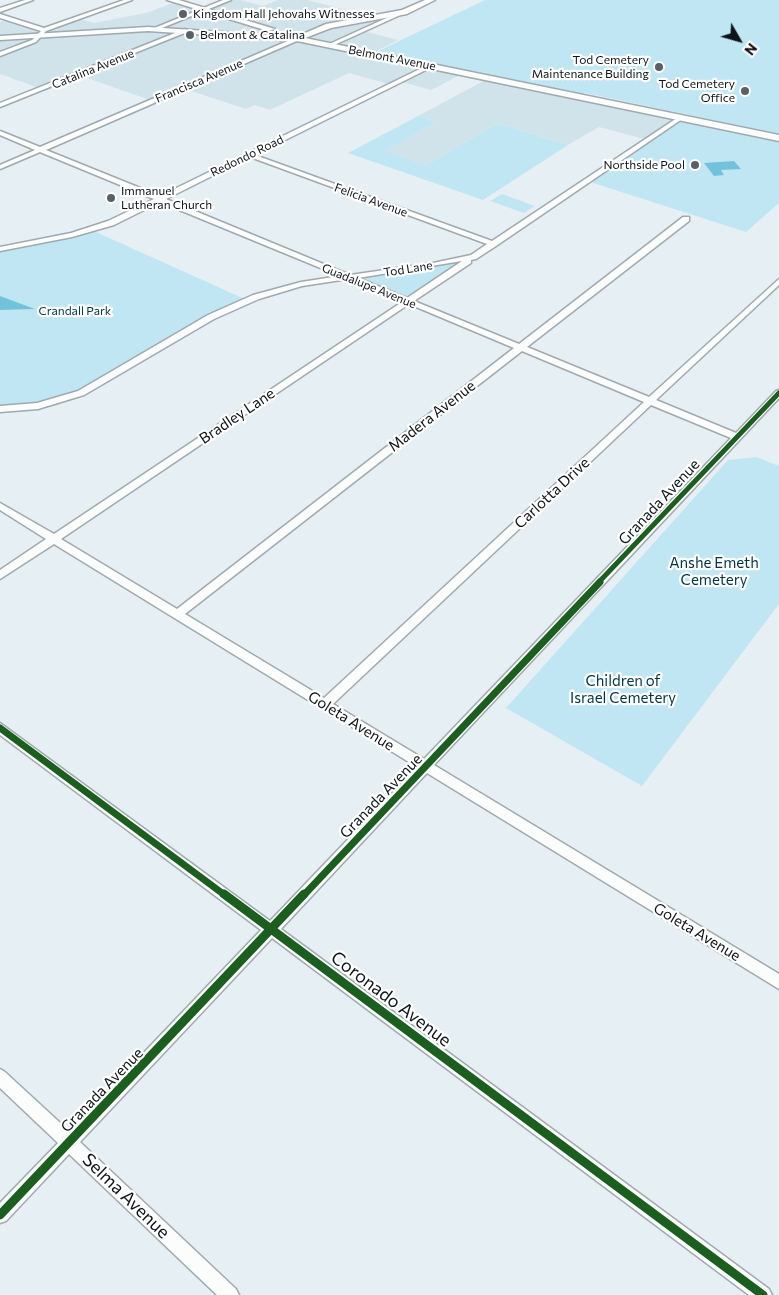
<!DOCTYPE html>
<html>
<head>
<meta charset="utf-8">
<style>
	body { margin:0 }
	#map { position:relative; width:779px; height:1295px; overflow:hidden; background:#e6f0f4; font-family:Commissioner,sans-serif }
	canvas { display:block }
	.north { position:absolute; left:714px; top:15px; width:50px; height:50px; -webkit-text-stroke:4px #fff; paint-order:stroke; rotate:128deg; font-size:14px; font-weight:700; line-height:20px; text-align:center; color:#0e1417 }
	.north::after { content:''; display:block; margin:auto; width:18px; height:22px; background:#0e1417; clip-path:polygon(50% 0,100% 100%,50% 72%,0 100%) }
</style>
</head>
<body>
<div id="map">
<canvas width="779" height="1295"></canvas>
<div class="north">N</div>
</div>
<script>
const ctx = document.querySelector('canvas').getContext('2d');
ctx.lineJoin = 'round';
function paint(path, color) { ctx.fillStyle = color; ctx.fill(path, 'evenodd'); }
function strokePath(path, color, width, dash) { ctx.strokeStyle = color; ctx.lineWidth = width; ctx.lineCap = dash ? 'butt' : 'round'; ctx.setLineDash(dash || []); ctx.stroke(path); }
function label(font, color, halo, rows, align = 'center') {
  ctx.font = font + ' Commissioner,sans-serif'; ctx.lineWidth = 4.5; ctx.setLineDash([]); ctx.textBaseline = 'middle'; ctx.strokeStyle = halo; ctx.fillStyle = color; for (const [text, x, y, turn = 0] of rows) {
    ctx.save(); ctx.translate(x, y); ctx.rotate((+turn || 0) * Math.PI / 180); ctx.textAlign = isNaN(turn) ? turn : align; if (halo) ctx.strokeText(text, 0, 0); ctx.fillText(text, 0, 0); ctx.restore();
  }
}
paint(new Path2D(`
	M228,0h13l22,6 15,-6h29l71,18 25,-6 -40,19 35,9 -25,13 93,19 -35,18 -32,-9 -8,4 -42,-12 -79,37 -15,-5 -9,4 -64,-21 -29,13 -75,-26 -36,14 -42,-15v-52l9,-3 35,11 33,-12 17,5 52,-10 30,-11 27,7z
	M491,77l191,40 -34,23 -49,-13 -31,18 -70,-22 -72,42 -42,-14 53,-29 -19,-6z`), '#d1e3ea');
paint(new Path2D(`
	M485,0h294v134l-194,-41 -4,3 -209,-42z
	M418,116l19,6 -52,29 41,14 72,-42 70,22 -85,55 -135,-47z
	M682,117l97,21v65l-33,29 -159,-51z
	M502,194l33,12 -11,7 -34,-12z
	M97,228l-1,4 151,68 -157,88 -34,14 -56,7v-160z
	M473,257l-66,44 -59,-24z
	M756,457l23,9v138l-137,182 -136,-78 222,-248z`), '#c0e6f4');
paint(new Path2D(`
	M734,161l7,8 -20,1 3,5 -10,1 -10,-13z
	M0,296l35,13 -35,1z`), '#73c2db');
const street = new Path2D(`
	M25,0h8l-33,12v-4z
	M124,0h8l-86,31 -10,11 -36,14v-4l32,-12 9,-9 -41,-13v-4l44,14z
	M223,0h8l-74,30 -5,-1z
	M402,11l5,1 -75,34 -5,-1z
	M185,29l2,3 -187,75v-4z
	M297,37l2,3 -253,110 114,46 272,-133 2,3 -179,89 237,86 188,-125 5,1 -189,129 -20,13 -5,1v3l-57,38 105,43 164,-127h6v4l-162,126 122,50 130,-118v6l-123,115 80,33 40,-42 3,-1v8l-345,367 345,209v15l-352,-216 -146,156 488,360 3,6h-23l-477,-357 -192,204 156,147 3,6h-22l-148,-141 -63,67 -6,2v-20l58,-60 -58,-55v-19l5,3 64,59 192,-201 -261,-195v-12l270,198 147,-154 -363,-223 -54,35v-9l46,-31 -46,-29v-7l54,31 348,-232 -54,-23 -46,7 -43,13 -45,20 -130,76 -46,14 -38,3v-6l37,-3 41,-12 130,-76 45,-20 48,-13 39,-6 -180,-74 -46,23 -42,12 -72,14v-4l71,-14 37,-12 46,-22 -114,-47 -40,17v-4l35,-15 -35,-15v-4l40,16zM250,157l237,87 -16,11 -38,8 -83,12 -184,-76zM462,261l-55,37 -49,-20zM409,304l105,44 -337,261 -116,-70zM522,351l122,51 -320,296 -139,-84zM651,405l80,33 -307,321 -91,-55z`);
const secondary = new Path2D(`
	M167,0h12l96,29 -7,2z
	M425,0h10l-28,14 -76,14 -26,10 474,97v6l-482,-100 -149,-10 -148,9v-4l148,-9 148,10 30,-13 76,-14z`);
strokePath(street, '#a1a9ac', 3);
strokePath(secondary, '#a1a9ac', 3);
paint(street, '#fbfdfd');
paint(secondary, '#fbfdfd');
strokePath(new Path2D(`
	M598,583l181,-190`), '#1b5e20', 5);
strokePath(new Path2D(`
	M0,728l226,168
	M303,896l297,-314`), '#1b5e20', 7);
strokePath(new Path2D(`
	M224,894l539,401
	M0,1215l304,-321`), '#1b5e20', 9);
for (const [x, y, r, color] of [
	[183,14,5,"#5a6164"],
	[190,35,5,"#5a6164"],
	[659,67,5,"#5a6164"],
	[745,91,5,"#5a6164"],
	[695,165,5,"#5a6164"],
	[111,198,5,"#5a6164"]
]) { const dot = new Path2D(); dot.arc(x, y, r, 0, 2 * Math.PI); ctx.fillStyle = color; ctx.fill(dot); strokePath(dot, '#fff', 2); }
label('12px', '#0e1417', '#fff', [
	["Kingdom Hall Jehovahs Witnesses",193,14],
	["Belmont & Catalina",200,35],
	["Tod Cemetery",649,60,"right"],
	["Maintenance Building",649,74,"right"],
	["Tod Cemetery",735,84,"right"],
	["Office",735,98,"right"],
	["Northside Pool",685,165,"right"],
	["Immanuel",121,191],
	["Lutheran Church",121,205]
], 'left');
label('12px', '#0e1417', '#fff', [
	["Belmont Avenue",392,58,11],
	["Catalina Avenue",93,69,-22],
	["Francisca Avenue",199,81,-23],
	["Redondo Road",247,156,-26],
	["Felicia Avenue",371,200,20],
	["Tod Lane",408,269,-9],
	["Guadalupe Avenue",369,286,22]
]);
label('12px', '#023443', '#fff', [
	["Crandall Park",75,311]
]);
label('15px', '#0e1417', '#fff', [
	["Bradley Lane",237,416,-34],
	["Madera Avenue",432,416,-38],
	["Carlotta Drive",552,493,-43],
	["Granada Avenue",659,502,-47],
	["Goleta Avenue",351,721,32],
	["Granada Avenue",381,796,-46],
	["Goleta Avenue",697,932,31],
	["Granada Avenue",102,1090,-46]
]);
label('15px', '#023443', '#fff', [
	["Anshe Emeth",714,563],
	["Cemetery",714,580],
	["Children of",623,681],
	["Israel Cemetery",623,698]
]);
label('18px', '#0e1417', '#fff', [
	["Coronado Avenue",391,999,37],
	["Selma Avenue",126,1196,44]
]);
</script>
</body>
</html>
